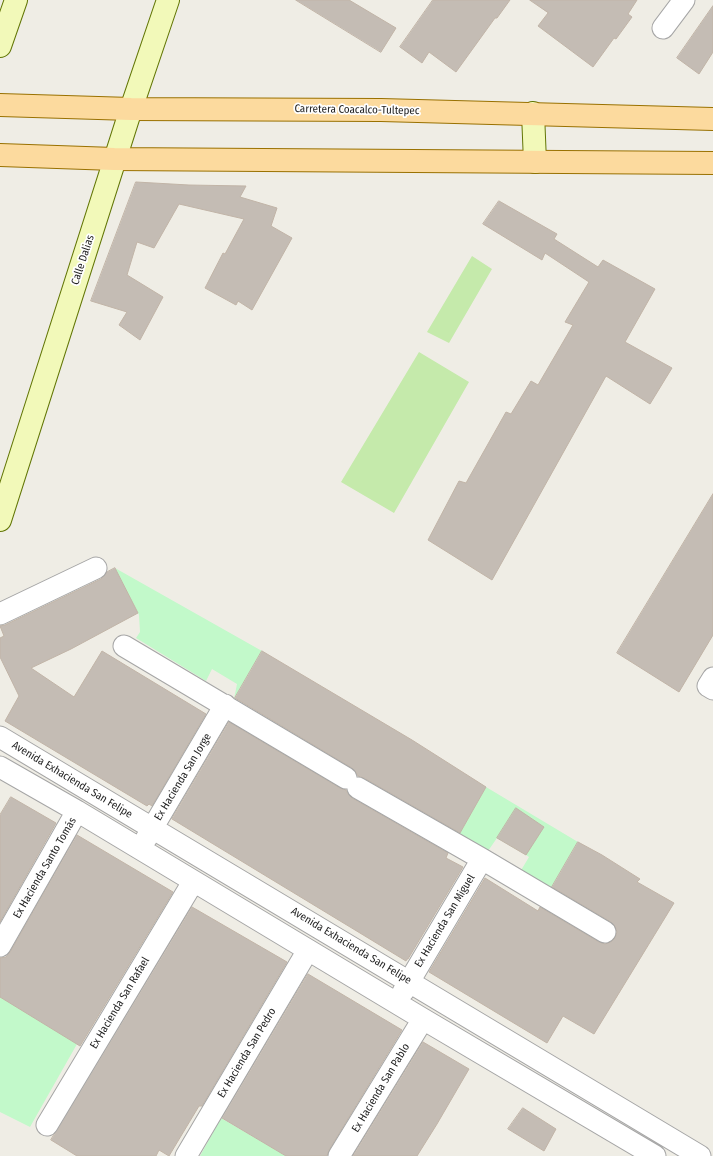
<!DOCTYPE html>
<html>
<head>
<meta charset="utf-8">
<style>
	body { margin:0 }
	canvas { display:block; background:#efede5 }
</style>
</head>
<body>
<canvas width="713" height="1156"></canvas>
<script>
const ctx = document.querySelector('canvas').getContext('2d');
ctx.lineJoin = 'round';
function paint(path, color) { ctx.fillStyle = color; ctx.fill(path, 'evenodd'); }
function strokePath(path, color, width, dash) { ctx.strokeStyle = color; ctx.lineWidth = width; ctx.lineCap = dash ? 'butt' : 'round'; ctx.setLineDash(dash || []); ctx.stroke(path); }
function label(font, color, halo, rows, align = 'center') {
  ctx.font = font + ' "Fira Sans Condensed",sans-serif'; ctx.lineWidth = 3.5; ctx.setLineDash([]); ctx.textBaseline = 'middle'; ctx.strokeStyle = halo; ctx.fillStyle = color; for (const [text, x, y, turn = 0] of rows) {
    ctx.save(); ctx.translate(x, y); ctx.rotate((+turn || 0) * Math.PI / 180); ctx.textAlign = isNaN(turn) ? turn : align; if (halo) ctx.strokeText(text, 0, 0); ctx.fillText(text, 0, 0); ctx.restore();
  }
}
paint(new Path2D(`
	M472,256l20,13 -43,74 -22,-11z
	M419,352l50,30 -75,131 -53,-31z`), '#c5eaab');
paint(new Path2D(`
	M115,568l147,83 -28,48 3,-15 -25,-15 -6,12 -70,-43 4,-6 -1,-17z
	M486,787l92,55 -28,48 -33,-13 12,-20 -3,-2 -29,-17 -9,13 -30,-15z
	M0,997l77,47 -47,83 -30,-15z
	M221,1118l65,38h-86z`), '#c2f9ca');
const building = new Path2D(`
	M296,0h53l47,28 -15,24z
	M433,0h77l-13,18h-2l-39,54 -27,-20 -7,11 -22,-16z
	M530,0h107l-9,14 4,3 -16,22 -2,-1 -21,29 -55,-41 10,-13z
	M713,6v46l-14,22 -22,-16z
	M136,182l53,3 57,1 -6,11 37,11 -6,18 21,12 -40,72 -14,-9 -2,4 -31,-17 18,-35 2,1 19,-35 -65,-15 -25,44 -17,-6 -10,33 36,22 -23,43 -21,-15 8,-13 -36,-11z
	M499,201l58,33 -3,5 44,28 5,-7 52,29 -30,53 47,26 -22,36 -44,-28 -114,204 -64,-40 31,-59 7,2 40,-71 5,2 20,-33 7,4 35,-60 -8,-3 24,-40 -44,-29 -3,7 -59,-36z
	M713,494v141l-34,57 -62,-39z
	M115,568l23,45 -67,36 -40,19 43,29 28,-46 104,63 -54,92 -3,-2 -2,2 -142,-85 14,-25 -19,-39v-19l4,-2 -4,-10 5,-1 96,-46 6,-7z
	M262,651l150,89 74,47 -26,46 -96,-55 -6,-2 -2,-4 -4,-4 -117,-70z
	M229,722l111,66 6,2 2,4 4,4 96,55 -2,5 17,9 -55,92h-1l-1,2 -51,-31 -183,-111z
	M11,797l45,26 -56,99v-107z
	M516,808l28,19 -18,28 -29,-17z
	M77,835l96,57 -93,154 -80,-49v-39l6,-1 4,-5z
	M578,842l24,13 38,24 -3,3 37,21 -80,131 -31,-18 -16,27 -118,-71 56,-94 53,33 2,-4 59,35 6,2 6,-2 4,-4 2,-6 -2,-6 -4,-4 -59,-35z
	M192,907l95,55 -85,144h-3l-30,50 -10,-6 -3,6h-79l-26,-16z
	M308,974l94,56 -73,120 -2,6h-41l-64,-38z
	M423,1042l46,27 -32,55 -20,32h-64z
	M523,1108l33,21 -12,22 -36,-22z`);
paint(building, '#c4bcb4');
strokePath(building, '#c1b4a7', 1);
const minor = new Path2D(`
	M663,28l21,-28
	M0,614l96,-46
	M124,646l222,132
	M713,678l-5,8 5,3
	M0,737l700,419
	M0,767l77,44 346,208 232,137
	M358,788l124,71 123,73
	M146,839l79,-134
	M0,946l77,-135
	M403,992l79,-133
	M47,1125l146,-243
	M186,1156l122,-206
	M339,1156l84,-137`);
const secondary = new Path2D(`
	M0,46l16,-46
	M533,113l2,49
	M0,520l131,-411 37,-109`);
const primary = new Path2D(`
	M0,105l131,4 250,1 332,9
	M0,155l114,4 599,4`);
strokePath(minor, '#a6a6a6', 23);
strokePath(secondary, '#627605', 24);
strokePath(primary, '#997100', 24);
strokePath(minor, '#fff', 21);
strokePath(secondary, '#f2f9b9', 22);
strokePath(primary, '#fcda9e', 22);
label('11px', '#1f1f1f', '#fff', [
	["Carretera Coacalco-Tultepec",357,110,1],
	["Calle Dalias",83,260,-72],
	["Ex Hacienda San Jorge",183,777,-59],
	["Avenida Exhacienda San Felipe",72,780,31],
	["Ex Hacienda Santo Tomás",45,868,-60],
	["Ex Hacienda San Miguel",445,921,-59],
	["Avenida Exhacienda San Felipe",351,946,31],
	["Ex Hacienda San Rafael",120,1003,-59],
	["Ex Hacienda San Pedro",247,1053,-59],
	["Ex Hacienda San Pablo",381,1088,-59]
]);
</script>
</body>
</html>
